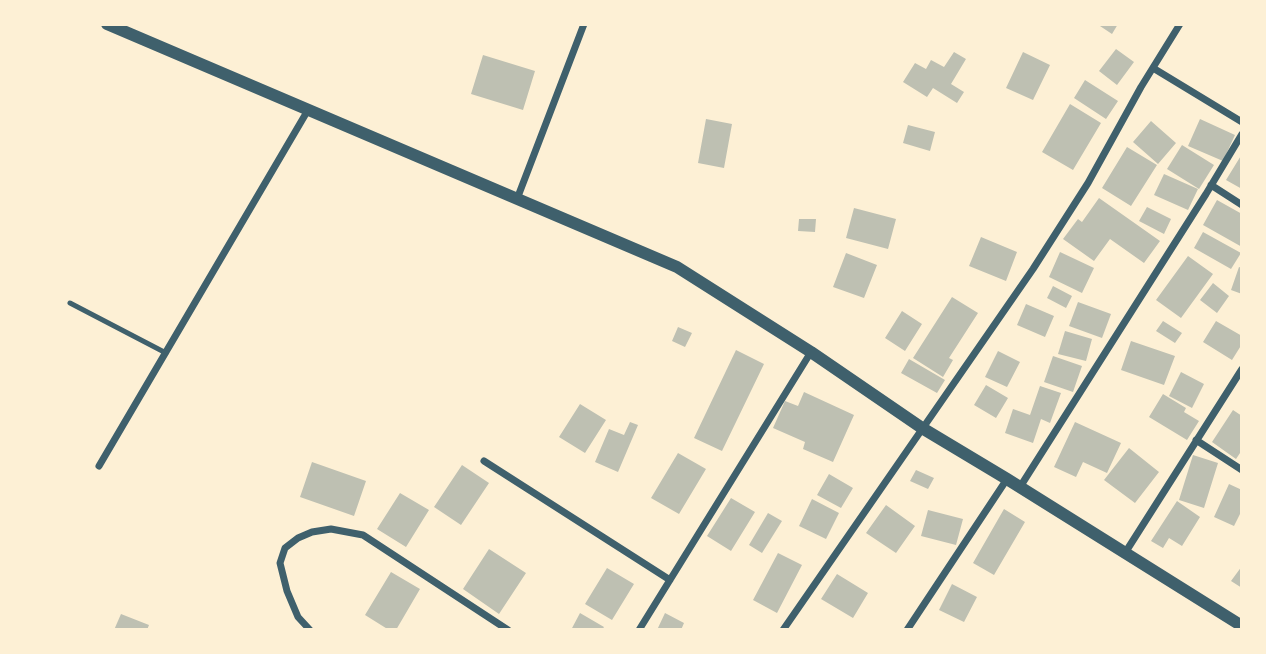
<!DOCTYPE html>
<html>
<head>
<meta charset="utf-8">
<style>
	body { margin:0 }
	#map { position:relative; width:1266px; height:654px; overflow:hidden; background:#fdf0d5; font-family:"Work Sans",sans-serif }
	canvas { display:block }
	.frame { position:absolute; inset:0; border:26px solid #fdf0d5; pointer-events:none }
</style>
</head>
<body>
<div id="map">
<canvas width="1266" height="654"></canvas>
<div class="frame"></div>
</div>
<script>
const ctx = document.querySelector('canvas').getContext('2d');
ctx.lineJoin = 'round';
function paint(path, color) { ctx.fillStyle = color; ctx.fill(path, 'evenodd'); }
function strokePath(path, color, width, dash) { ctx.strokeStyle = color; ctx.lineWidth = width; ctx.lineCap = dash ? 'butt' : 'round'; ctx.setLineDash(dash || []); ctx.stroke(path); }
paint(new Path2D(`
	M1097,24h21l-6,10z
	M1116,49l18,13 -17,23 -18,-14z
	M954,52l12,7 -15,25 13,8 -7,11 -24,-15 -6,9 -24,-15 12,-19 11,6 5,-9 13,7z
	M1023,52l27,13 -17,35 -27,-12z
	M483,55l52,16 -12,39 -52,-16z
	M1085,80l33,21 -12,18 -32,-21z
	M1070,104l31,19 -28,47 -31,-18z
	M706,119l26,5 -8,44 -26,-5z
	M1200,119l35,16 -12,26 -35,-15z
	M1151,121l25,22 -18,21 -25,-22z
	M908,125l27,7 -5,19 -27,-8z
	M1182,145l32,20 -15,24 -32,-20z
	M1127,147l30,18 -26,41 -29,-18z
	M1242,154v35l-16,-9z
	M1164,174l34,15 -10,21 -34,-15z
	M1099,198l61,43 -16,22 -34,-24 -16,22 -31,-22 15,-20 4,3z
	M1217,200l25,14v33l-39,-22z
	M1147,207l24,12 -7,15 -25,-13z
	M854,208l42,11 -8,30 -42,-11z
	M799,219h17l-1,13 -17,-1z
	M1203,232l38,21 -10,16 -37,-21z
	M981,237l36,15 -11,29 -37,-15z
	M1060,252l34,16 -12,25 -33,-16z
	M846,253l31,12 -13,33 -31,-11z
	M1188,256l25,18 -32,44 -25,-18z
	M1239,267l3,1v26l-11,-4z
	M1213,283l16,13 -12,17 -17,-13z
	M1053,286l19,10 -6,12 -19,-10z
	M952,297l26,16 -29,45 4,2 -10,17 -30,-19z
	M1078,302l33,12 -9,24 -33,-12z
	M1026,304l28,12 -9,21 -28,-12z
	M902,311l20,13 -17,27 -20,-13z
	M1163,321l19,12 -7,10 -19,-12z
	M1216,321l26,15v8l-10,16 -29,-18z
	M678,327l14,6 -7,14 -13,-6z
	M1065,331l27,8 -6,22 -28,-7z
	M1131,341l44,15 -11,29 -43,-15z
	M736,350l28,14 -42,87 -28,-13z
	M998,351l22,11 -13,25 -22,-10z
	M1053,356l29,10 -9,26 -29,-10z
	M909,359l36,21 -8,13 -36,-20z
	M1181,372l23,12 -12,24 -23,-12z
	M986,385l22,13 -12,20 -22,-13z
	M1040,386l21,7 -11,30 -9,-4 -8,24 -28,-10 8,-24 17,6z
	M804,392l50,23 -21,47 -30,-13 2,-7 -32,-14 12,-27 13,5z
	M1163,394l23,14 -2,4 15,9 -12,19 -38,-23z
	M580,404l26,16 -21,33 -26,-16z
	M1233,410l9,6v34l-6,9 -24,-17z
	M630,422l8,3 -20,47 -23,-10 14,-33 15,6z
	M1075,422l46,21 -14,30 -24,-11 -7,15 -22,-10z
	M1129,448l30,24 -24,31 -31,-23z
	M678,453l28,16 -27,45 -28,-16z
	M1193,455l25,8 -14,45 -25,-8z
	M312,462l54,19 -12,35 -54,-19z
	M462,465l27,18 -28,42 -27,-18z
	M916,470l18,8 -6,11 -18,-8z
	M829,474l24,14 -12,20 -24,-13z
	M1229,484l13,6v20l-8,16 -20,-9z
	M400,493l29,17 -23,37 -29,-18z
	M731,498l24,14 -24,39 -24,-15z
	M812,499l27,14 -13,26 -27,-13z
	M1177,501l23,16 -18,29 -13,-8 -6,10 -12,-7z
	M886,505l29,21 -19,27 -30,-20z
	M1004,509l21,13 -31,53 -21,-12z
	M928,510l35,9 -7,26 -35,-9z
	M768,513l14,8 -20,32 -13,-8z
	M489,549l37,24 -27,41 -36,-25z
	M778,553l24,12 -25,48 -24,-13z
	M1242,566v22l-11,-7z
	M607,568l27,16 -22,36 -27,-16z
	M391,572l29,17 -24,41h-7l-24,-15z
	M837,574l31,19 -15,25 -32,-19z
	M952,584l25,13 -13,25 -25,-12z
	M580,613l24,14 -2,3h-31z
	M665,613l19,10 -3,7h-24z
	M121,614l28,11 -2,5h-33z`), '#bec0b2');
strokePath(new Path2D(`
	M70,303l96,50`), '#3f606c', 5);
strokePath(new Path2D(`
	M1153,68l89,54
	M1211,185l31,20
	M517,199l67,-175
	M1196,440l46,30
	M484,461l186,119
	M99,466l209,-356
	M1020,487l186,-293 36,-60
	M1125,553l117,-184
	M310,630l-12,-13 -11,-26 -7,-28 5,-15 13,-10 14,-6 19,-3 32,6 145,95
	M639,630l172,-278
	M783,630l250,-361 55,-86 53,-96 39,-63
	M907,630l100,-151`), '#3f606c', 7);
strokePath(new Path2D(`
	M107,24l570,243 134,85 111,76 85,51 235,147`), '#3f606c', 12);
</script>
</body>
</html>
